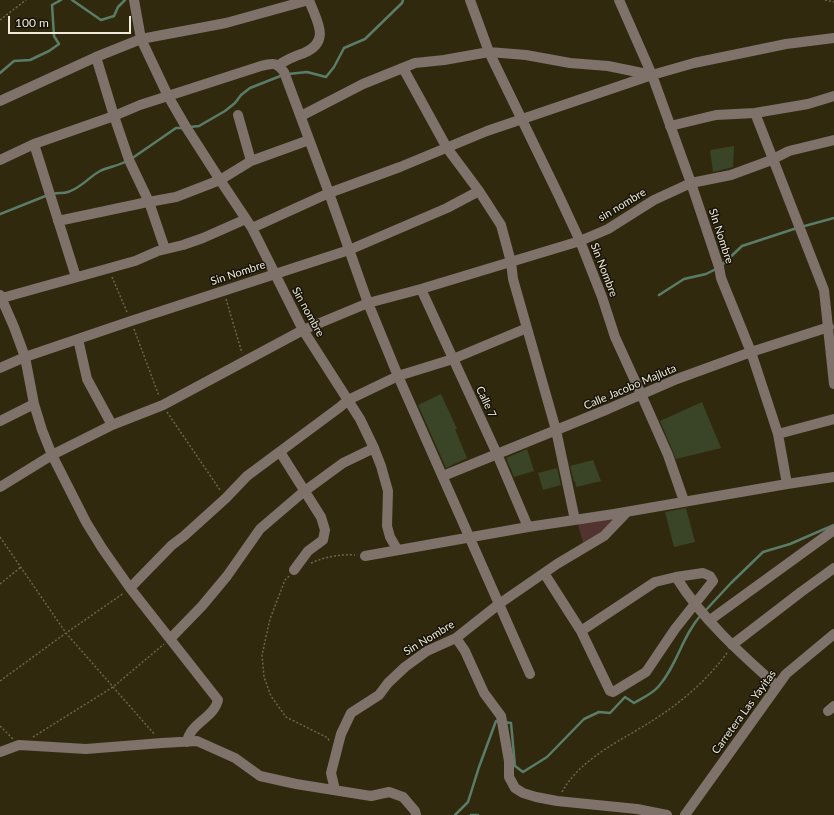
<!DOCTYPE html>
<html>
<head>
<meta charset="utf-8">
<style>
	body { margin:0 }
	#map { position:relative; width:834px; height:815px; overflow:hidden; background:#31290e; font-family:Lato,sans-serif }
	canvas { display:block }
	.scale { position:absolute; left:8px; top:16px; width:123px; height:18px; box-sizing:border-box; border:2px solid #f0eadb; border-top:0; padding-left:5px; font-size:12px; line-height:14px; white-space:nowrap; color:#f0eadb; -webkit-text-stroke:3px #151207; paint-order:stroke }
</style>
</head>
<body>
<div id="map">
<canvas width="834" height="815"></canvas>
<div class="scale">100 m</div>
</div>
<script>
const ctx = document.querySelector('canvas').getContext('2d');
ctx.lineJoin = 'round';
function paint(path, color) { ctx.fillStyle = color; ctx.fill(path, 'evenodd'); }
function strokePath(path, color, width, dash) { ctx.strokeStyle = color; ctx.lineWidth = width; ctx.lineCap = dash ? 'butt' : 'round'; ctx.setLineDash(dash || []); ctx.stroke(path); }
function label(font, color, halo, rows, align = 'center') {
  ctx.font = font + ' Lato,sans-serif'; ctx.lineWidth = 3; ctx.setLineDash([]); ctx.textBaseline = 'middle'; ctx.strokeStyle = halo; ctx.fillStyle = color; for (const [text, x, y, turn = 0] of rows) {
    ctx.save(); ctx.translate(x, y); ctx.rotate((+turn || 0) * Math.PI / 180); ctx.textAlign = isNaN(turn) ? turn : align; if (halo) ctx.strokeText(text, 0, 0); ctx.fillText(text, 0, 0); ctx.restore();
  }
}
paint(new Path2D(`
	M624,514l-40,32 -7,-25z`), '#523330');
strokePath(new Path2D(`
	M72,0l29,20 13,-4 4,-9 7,-7
	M0,73l14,-12 16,-1 19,-9 10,-7 -5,-8 -2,-31 9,-5
	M288,74l19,-2 19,5 8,-10 10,-19 21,-9 37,-36 1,-3
	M190,127l9,-1 26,-15 10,-8 6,-8 9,-7 33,-13
	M131,159l45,-31h7
	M53,194c5,-2 10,0 15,-2 13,-4 21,-15 32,-21 8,-4 18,-5 27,-10
	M0,214l48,-19
	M801,227l33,-9
	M722,265l20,-19 55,-18
	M659,295l25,-16 22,-5 10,-5
	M705,611l26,-28 32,-31 27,-8 44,-19
	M504,722l7,1 4,43 8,6 24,-15 37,-38 15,-7 11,1 15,-16 9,6c8,-5 18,-9 24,-16 19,-21 24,-51 43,-72
	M455,815l13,-13 11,-35 17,-46h3
	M471,815h7`), '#5a7d69', 2.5);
paint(new Path2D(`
	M734,146l-1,21 -20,5 -3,-22z
	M441,394l16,35h-2l12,29 -21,10 -28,-63z
	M702,402l19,46 -45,11 -16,-38z
	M527,449l7,22 -20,6 -8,-19z
	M593,460l8,21 -25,6 -1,-6 -1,1 -4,-16z
	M557,468l4,17 -18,5 -5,-17z
	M686,508l9,34 -21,5 -9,-35z`), '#394526');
strokePath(new Path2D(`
	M825,0l9,2
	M0,20l26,-20
	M112,277l15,35
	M226,299l16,54
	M134,329l25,67
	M167,412l53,78
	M0,537l66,96 89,102
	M311,563c14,-6 29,-9 44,-8
	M289,576l-4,4 -15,39 -8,36 2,22 7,19 15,21 42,21 1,3
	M0,584l21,-17
	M0,681l66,-48 58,-40
	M0,726l13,13
	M33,737l80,-50 51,-43
	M562,792c19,-35 61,-52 93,-73 28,-18 52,-39 72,-66`), '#6d654e', 1.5, [2, 2]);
strokePath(new Path2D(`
	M134,0l7,39 27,57 18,31 34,53 32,48 51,102 57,89 14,29 7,18 7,25 -1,35 3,11 7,12
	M470,0l19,52 70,144 21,45 22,56 13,40 26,57 27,61 16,46
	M619,0l33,75 39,108 28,84 2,11 30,74 27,82 9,50
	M96,57l18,59 15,44 20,42 16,47
	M279,65c8,-6 16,-9 25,-12 28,-12 12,-33 5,-53
	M403,68l44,80 32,43 22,34 10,37 2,17 43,151 19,90
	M0,101l96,-44 45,-18 85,-16 83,-23
	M755,113l69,177 10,94
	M238,115l13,46
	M301,116l62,-32 52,-21 29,-3 45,-8 37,3 44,8 38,3 44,9
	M670,126l46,-11 39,-2 53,-9 26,-8
	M34,144l42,133
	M0,160l34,-16 80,-28 26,-11 121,-39c12,-3 15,-4 23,6l45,121 39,110 30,73 132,298
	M58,221l85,-18 33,-6 44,-17 31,-19 58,-21
	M252,228l77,-35 71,-26 87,-36 165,-56 42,-12 92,-19 48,-6
	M421,289l76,165 31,73
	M0,295l14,32 11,30 9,47 8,26 10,25 34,67 16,26 28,40 88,112c-4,18 -28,23 -31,42
	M2,298l133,-37 23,-10 25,-6 20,-7 43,-19
	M78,339l9,40 25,46
	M0,368l25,-11 106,-36 218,-71 98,-42 32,-17
	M0,421l34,-17
	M778,434l56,-15
	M280,452l41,65 4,13 -2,10 -15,11 -14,19
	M443,476l165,-67 69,-30 74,-27 78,-25
	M0,487l52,-32 60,-30 51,-20 140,-75 65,-27 53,-14 159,-48 28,-12 46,-29 37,-17 40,-8 38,-14 20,-10 45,-11
	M365,556l163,-29 86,-13 173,-30 47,-7
	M544,573l37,58 29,60 3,1 33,-20 29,-43 38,-48 -3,-5 -7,-3 -27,4 -21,5 -74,49
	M676,577c26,42 64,76 101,109
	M130,588l42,-43 12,-9 42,-38 21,-22 93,-69 8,-7 50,-24 55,-17 74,-31
	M710,620l124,-90
	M456,638l9,13 19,42 17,23 8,45v16l6,11 8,5 13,4 21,4 80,8 30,6
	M170,639l32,-33 25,-30 33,-47 42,-36 41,-30 31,-15
	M732,645l69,-53 33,-24
	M828,711l6,-5
	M0,752l19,-7 67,4 76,-6 35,-2 38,17 25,18 36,8 75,12 18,-4 14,5 12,14 1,4
	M335,790l-4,-17 10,-39 10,-21 28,-18 9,-12 17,-16 22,-16 29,-13 43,-34 58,-40 47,-28 23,-24
	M685,815l101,-141 48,-40`), '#7e726a', 10);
label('11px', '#f0eadb', '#151207', [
	["sin nombre",622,205,-31],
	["SIn Nombre",721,236,72],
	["Sin Nombre",604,270,69],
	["Sin Nombre",238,273,-18],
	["Sin nombre",308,312,61],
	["Calle Jacobo Majluta",630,387,-23],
	["Calle 7",486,402,65],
	["Sin Nombre",429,638,-31],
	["Carretera Las Yayitas",744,712,-54]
]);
</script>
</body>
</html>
